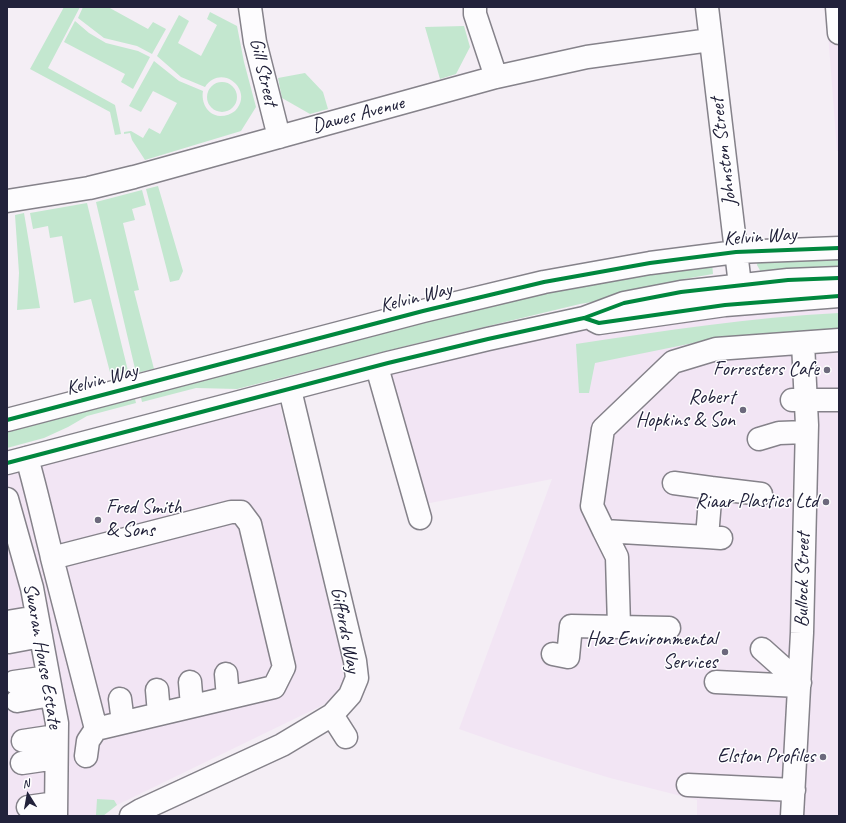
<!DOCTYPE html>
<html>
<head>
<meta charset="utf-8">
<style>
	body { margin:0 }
	#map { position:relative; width:846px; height:823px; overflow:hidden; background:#f4eef5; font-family:Caveat,sans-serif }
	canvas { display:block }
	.frame { position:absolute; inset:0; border:8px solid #22223b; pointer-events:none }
	.north { position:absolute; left:8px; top:775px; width:40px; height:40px; -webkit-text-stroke:3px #fff; paint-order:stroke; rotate:349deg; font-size:11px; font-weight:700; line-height:16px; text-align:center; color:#22223b }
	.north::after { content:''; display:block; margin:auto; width:14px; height:18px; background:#22223b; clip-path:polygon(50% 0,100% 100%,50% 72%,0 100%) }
</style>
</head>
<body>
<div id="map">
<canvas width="846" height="823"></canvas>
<div class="frame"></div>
<div class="north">N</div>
</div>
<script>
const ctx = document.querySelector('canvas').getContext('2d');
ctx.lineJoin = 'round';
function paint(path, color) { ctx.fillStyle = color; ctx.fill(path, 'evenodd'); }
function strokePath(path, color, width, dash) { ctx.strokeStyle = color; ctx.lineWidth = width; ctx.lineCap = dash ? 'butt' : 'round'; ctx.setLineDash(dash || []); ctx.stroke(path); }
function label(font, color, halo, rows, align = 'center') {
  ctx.font = font + ' Caveat,sans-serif'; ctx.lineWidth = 3; ctx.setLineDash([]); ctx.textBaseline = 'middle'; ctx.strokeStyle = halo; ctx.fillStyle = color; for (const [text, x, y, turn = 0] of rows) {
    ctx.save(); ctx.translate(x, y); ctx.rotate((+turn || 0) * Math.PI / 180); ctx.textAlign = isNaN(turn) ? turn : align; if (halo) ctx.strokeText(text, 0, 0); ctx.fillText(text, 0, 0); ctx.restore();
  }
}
paint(new Path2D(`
	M826,7h13v144h-2z
	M839,287v529h-142v-16l-87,-22 -49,-15 -51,-16 -51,-18 93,-250 -127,25 -29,-114 -8,-27 100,-24z
	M277,393l66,271 1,15 -6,11 -13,14 -208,101 -14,11h-96v-353z`), '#f2e5f4');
paint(new Path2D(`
	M64,7h16l-32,61 67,37 6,29 -6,1 -5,-23 -80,-43z
	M83,7h25l40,22 5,-7 13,7 -14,25 -15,-8 -33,-8 -26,-20z
	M210,12l27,14 7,36 12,45 -15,24 -96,29 -13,-20 -2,-7 -6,1v-2l7,-1 12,7 6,-10 11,6 17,-31 -24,-12 -12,21 -12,-6 25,-45 25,20 24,10c-2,11 4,24 17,25 6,0 11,-2 15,-5 20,-20 -13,-49 -30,-24l-24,-10 -24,-21 22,-41 10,6 -11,22 23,13 16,-31 -10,-6z
	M75,21l14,12 17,10 32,8 12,6 -17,32 -12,-7 4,-8 -61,-32z
	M464,26l6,21 -14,27 -16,5 -15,-52z
	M305,73l18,19 5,17 -18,5 -28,-16 -4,-20z
	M207 97a15 15 0 1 1 30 0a15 15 0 1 1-30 0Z
	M158,186l25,85 -4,9 -9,2 -24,-93z
	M142,190l4,15 -14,4 3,11 -12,3 16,67 -5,1 20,78 -18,4 -40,-171z
	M87,203l42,172 -17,5 -21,-81 -17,4 -12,-67 -12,2 -2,-12 -15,3 -3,-16z
	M24,213l16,95 -23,2 2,-37 -4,-58z
	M839,254v16l-77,4 -5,-9 1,-5z
	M712,263l1,11 -29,5 1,7 -105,18 -154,37 -189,48 -41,-1 -54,14 -2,-9 371,-96z
	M839,313v18l-121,7 -123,25 -6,30h-10l-3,-49c88,-13 175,-27 263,-31z
	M134,395l2,8 -49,13 -19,11 -24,11 -37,10v-21z
	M97,799l17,1 3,5 -14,11h-32v-1h25z`), '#c3e7cf');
const minor = new Path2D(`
	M250,7l5,35 24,95
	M475,7v7l21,63
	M707,7l33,278 8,9h7
	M837,7l2,26
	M7,201l82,-13 45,-11 362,-100 91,-20 123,-17
	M377,367l43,151
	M792,400h47
	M7,420l416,-109 121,-29 106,-19 86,-11 103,-4
	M759,439l20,-6 27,-1
	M27,458c9,31 16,63 24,95l1,5 44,171 178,-42 10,-20 -34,-143 -9,-12h-10l-179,46
	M674,483l37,5
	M7,499l25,89 25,135 -1,93
	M604,531l13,26 2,69
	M707,537l-103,-6 -12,-25 11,-77 70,-67 43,-13 123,-9
	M721,538l-14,-1 4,-49 50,6
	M7,622l30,-5
	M9,642l32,-6
	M762,649l38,34
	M553,654l15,3 3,-31 98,2
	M226,674l2,24
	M14,682l34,-5
	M190,682l2,24
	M716,682l83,4
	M157,690l2,24
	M120,699l3,23
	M17,701l34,-6
	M332,715l14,22
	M23,741l33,-5
	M86,756l2,-15 8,-12
	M22,763l34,-5
	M688,785l106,5
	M28,807l28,-4
	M131,816l10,-6 141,-65 50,-30 18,-20 7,-17 -2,-17 -65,-271
	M792,816l10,-183 5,-208 -4,-82`);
const major = new Path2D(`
	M595,321l4,2 126,-18 114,-9
	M7,463l381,-100 100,-24 96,-21 40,-15 57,-11 107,-12 51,-2`);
strokePath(minor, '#85828a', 25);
strokePath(major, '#85828a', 25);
strokePath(minor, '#fdfcfe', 22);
strokePath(major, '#fdfcfe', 22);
strokePath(new Path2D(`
	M584,318l15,5 126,-18 114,-9
	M7,420l416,-109 121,-29 106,-19 86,-11 103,-4
	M7,463l381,-100 100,-24 96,-21 40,-15 57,-11 107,-12 51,-2`), '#00873e', 4);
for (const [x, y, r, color] of [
	[827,370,4,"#6c697c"],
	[743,410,4,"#6c697c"],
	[826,502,4,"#6c697c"],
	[98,520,4,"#6c697c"],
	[725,652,4,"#6c697c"],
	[823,757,4,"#6c697c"]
]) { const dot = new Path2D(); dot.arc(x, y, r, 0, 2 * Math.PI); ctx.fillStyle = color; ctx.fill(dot); strokePath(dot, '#fff', 1.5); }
label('20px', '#22223b', '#fff', [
	["Gill Street",263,72,77],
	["Dawes Avenue",358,115,-15],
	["Johnston Street",724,152,-97],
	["Kelvin Way",760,237,-4],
	["Kelvin Way",416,298,-14],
	["Kelvin Way",102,380,-15],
	["Bullock Street",803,580,-89],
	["Giffords Way",345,630,79],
	["Swaran House Estate",42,656,80]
]);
label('20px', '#22223b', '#fff', [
	["Forresters Cafe",819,370],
	["Robert",735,398],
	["Hopkins & Son",735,421],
	["Riaar Plastics Ltd",818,502],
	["Fred Smith",106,508,"left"],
	["& Sons",106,531,"left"],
	["Haz Environmental",717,640],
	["Services",717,663],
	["Elston Profiles",815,757]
], 'right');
</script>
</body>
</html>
